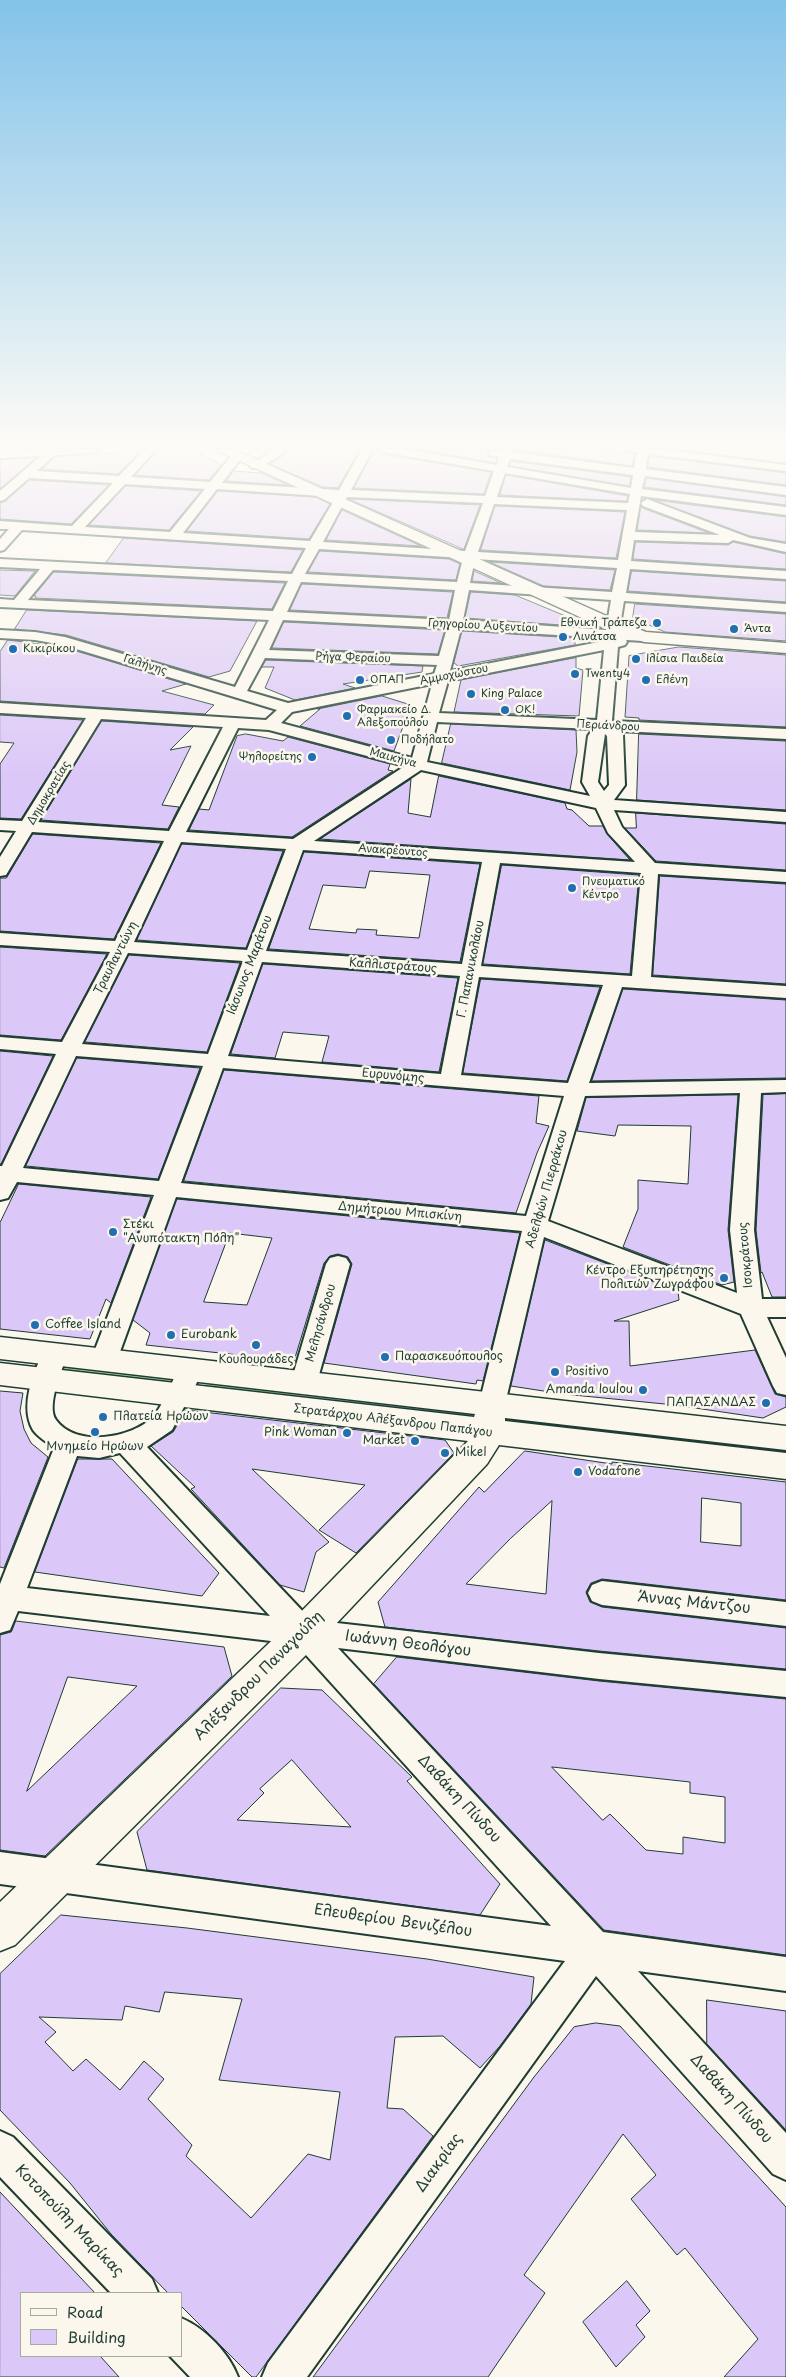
<!DOCTYPE html>
<html>
<head>
<meta charset="utf-8">
<style>
	body { margin:0 }
	#map { position:relative; width:786px; height:2377px; overflow:hidden; background:#fbf7ec; font-family:"Playpen Sans",sans-serif }
	canvas { display:block }
	.legend { position:absolute; left:20px; top:2292px; width:162px; height:65px; box-sizing:border-box; background:#fbf7ec; border:1px solid #a3ada2; margin:0; padding:6px 9px; list-style:none; font-size:15px; color:#1f3d34 }
	.legend li { display:flex; align-items:center; gap:10px; height:25px }
	.legend b { width:25px; border:1px solid #a3ada2 }
</style>
</head>
<body>
<div id="map">
<canvas width="786" height="2377"></canvas>
<ul class="legend">
<li><b style="height:6px;background:#fbf7ec"></b>Road</li>
<li><b style="height:14px;background:#dbc7f8"></b>Building</li>
</ul>
</div>
<script>
const ctx = document.querySelector('canvas').getContext('2d');
ctx.lineJoin = 'round';
function paint(path, color) { ctx.fillStyle = color; ctx.fill(path, 'evenodd'); }
function strokePath(path, color, width, dash) { ctx.strokeStyle = color; ctx.lineWidth = width; ctx.lineCap = dash ? 'butt' : 'round'; ctx.setLineDash(dash || []); ctx.stroke(path); }
function label(font, color, halo, rows, align = 'center') {
  ctx.font = font + ' "Playpen Sans",sans-serif'; ctx.lineWidth = 5; ctx.setLineDash([]); ctx.textBaseline = 'middle'; ctx.strokeStyle = halo; ctx.fillStyle = color; for (const [text, x, y, turn = 0] of rows) {
    ctx.save(); ctx.translate(x, y); ctx.rotate((+turn || 0) * Math.PI / 180); ctx.textAlign = isNaN(turn) ? turn : align; if (halo) ctx.strokeText(text, 0, 0); ctx.fillText(text, 0, 0); ctx.restore();
  }
}
paint(new Path2D(`
	M665,449h121v16z`), '#f1e9f0');
paint(new Path2D(`
	M61,1367l109,13 -1,2 -109,-13z
	M206,1384l240,28v2l-241,-28z
	M544,1424l242,27v2l-242,-28z`), '#a9d898');
const building = new Path2D(`
	M160,449h32l29,16 -12,15 -74,-5z
	M284,449h76l-22,39 -15,-1 -53,-23 15,-10z
	M375,449l8,5 108,18 -7,22 -130,-6z
	M417,449h72l-1,7 9,2 -1,5z
	M516,449h84l35,5 -3,12z
	M135,451l4,2 -21,21 -76,-5 13,-12z
	M650,456l136,17v12l-138,-18z
	M36,458l-36,31v-29z
	M511,461l120,16 -2,9 -119,-20z
	M234,471l27,2 27,12 -62,-4z
	M506,475l122,21 -1,5 -127,-6z
	M646,478l140,19v8l-142,-18z
	M30,480l79,5 -38,39 -71,-5v-16l5,-2z
	M126,486l75,5 -32,39 -80,-5z
	M218,491l97,6 15,7 -21,35 -122,-8z
	M349,499l131,6 -16,44z
	M654,500l132,17v25l-36,-6z
	M495,506l130,6 -9,46 -135,-8z
	M641,507l1,1 67,25 -72,-3z
	M342,510l79,36 -95,-6z
	M124,538l179,12 -12,22 -185,-9z
	M636,542l92,3 5,-3 53,12v15l-153,-10z
	M320,551l129,8 11,5 -4,16 -148,-8z
	M490,562l125,8 -5,20 -66,-4z
	M0,570l35,1 -20,25 -15,-1z
	M474,571l27,12 -29,-2z
	M632,571l154,10v21l-158,-11z
	M54,572l43,2 188,9 -13,26 -237,-11 1,-2h-2z
	M302,584l151,8 -6,26 -157,-8z
	M471,592l44,3 60,25v6l-110,-8z
	M635,604l151,10v27l-121,-9 -32,-14z
	M27,610l230,11 -27,50 -21,6 -143,-42 -51,-6z
	M284,622l161,8 -7,24 -166,-6z
	M462,631l113,7v7l-117,21 -4,-3z
	M8,640l55,7 123,37 -24,7 52,14 -9,9 -205,-13v-49z
	M679,647l107,8v72l-147,-7v-2l-14,-1 4,-61z
	M576,658v10l7,2 -4,46 -125,-4 7,-32z
	M266,660l157,6 -1,6 -79,12 12,4 -60,12 -30,-12 9,-21h-12z
	M382,696l29,9 -17,46 -94,-25 20,-17h-2z
	M0,715l83,5 -62,99 -21,-1v-54l14,-21 -14,-1z
	M102,721l91,6 -23,23 21,-4 -29,59 17,2 -11,22 -127,-9z
	M451,724l125,6 1,22 -7,38 -128,-27z
	M246,734l37,7 5,-4 102,27 -2,6 5,1 -101,66 -103,-7 10,-21 10,1 28,-74z
	M639,734l147,7v69l-149,-10z
	M439,776l126,27 2,6 5,1 17,16h14l4,8 23,26 -310,-21 91,-60 -3,34 22,4z
	M636,813l150,11v46l-130,-9 -31,-33h11z
	M33,834l128,9 -47,96 -114,-8v-53h6z
	M182,844l101,7 -37,97 -109,-8z
	M304,852l176,12 -20,98 -191,-13zM370,871l60,4 -11,63 -43,-3 1,-5 -20,-1 -1,4 -47,-4 14,-44 42,3z
	M502,865l137,10 -9,99 -147,-10z
	M660,876l126,8v100l-133,-9z
	M0,947l107,7 -46,86 -61,-5z
	M129,955l111,8 -33,89 -122,-10z
	M263,964l195,14 -19,94 -117,-10 7,-26 -46,-4 -8,26 -44,-4z
	M481,979l119,8 -33,94 -104,-8z
	M623,989l163,11v78l-194,3z
	M0,1051l53,5 -52,108h-1z
	M77,1058l123,10 -42,111 -132,-13z
	M224,1070l315,26 -3,27 13,3 -12,27 -21,60 -332,-32z
	M786,1094v203h-14l-10,-25 -1,1 -5,-43 7,-135z
	M738,1095l-10,135 6,52 -12,3 -99,-38 15,-38v-29l50,4 3,-58 -73,-1 -3,11 -38,-5 9,-33z
	M19,1184l132,13 -40,106 -5,-4 -16,40 -90,-10v-106z
	M177,1199l343,34 -37,148 -6,-1 -1,4 -152,-21 28,-99 -4,-7 -10,-3 -8,2 -6,7 -30,98 -148,-16 4,-12 -17,-13zM230,1233l42,5 -25,67 -43,-3z
	M545,1240l133,51 1,9 -65,21h15l1,45 125,-16 20,44 11,3v10l-23,11 -88,-13 -112,-11 -52,-8z
	M0,1391l23,2 -3,18 4,18 7,14 17,14 -44,111 -4,-1z
	M186,1410l259,30 9,13 -98,100 -37,-23 46,-45 -113,-16 77,73 -13,10 -12,40 -24,-7 -89,-96 4,-2 -44,-41 22,-14z
	M525,1451l87,13v-2l174,20v118l-184,-21 -11,4 -5,9 4,10 12,5 184,21v41l-187,-18 -214,-24 -7,-25 101,-115 5,5zM702,1498l39,5v43l-40,-4zM552,1501l-6,93 -80,-10 44,-45z
	M78,1459h34l107,114 -17,23 -167,-24z
	M16,1621l208,26 8,29 -187,180 -45,-6v-215l11,-3zM68,1677l69,9 -110,105z
	M397,1657l202,24 187,18v256l-182,-25 -230,-246zM552,1767l138,15v11l35,4v46l-42,-6v17l-37,-4 -36,-36 -7,6z
	M281,1688l41,2 90,87 -5,4 93,103 -20,31 -333,-45 -10,-38zM292,1760l59,67 -114,-7 27,-27 -4,-4z
	M61,1915l126,13 240,31 107,18 -3,27 -31,42 -20,22 -37,-32 -48,1 -8,71 16,1 30,27 -177,241h-4l-71,-71v-13h-13l-57,-59 -41,-51 -70,-73v-136zM165,1992l77,7 -23,81 121,12 -10,68 -22,-6 -57,64 -65,-62 6,-11 -44,-46 16,-20 -20,-18 -24,29 -34,-31 -13,12 -28,-29 11,-10 -17,-15 83,3 3,-14 34,6z
	M707,2000l79,11v119l-79,-86z
	M596,2023l24,3 166,181v170h-62l34,-38 -73,-91 -8,7 -46,-56 25,-24 -33,-41 -99,141 21,18 -57,84h-175l221,-300 40,-50z
	M0,2192l95,101h-74v63h79l19,21h-119z
	M627,2281l23,30 -14,14 9,12 -29,30 -33,-45z`);
paint(building, '#dbc7f8');
strokePath(building, '#1f3d34', 1);
const street = new Path2D(`
	M49,449h12l-24,22 82,5 26,-27h11l-25,28 79,5 22,-27 4,-1 6,3 -20,26 117,7 23,-41h11l-22,41 134,6 9,-25 -111,-19 -5,-3h26l93,16 2,-8 -10,-2v-4l25,-2 -2,3 122,16 3,-15 -11,-4h35l125,16v6l-138,-17 -2,15 140,18v8l-141,-19 -3,13 144,18v8l-145,-19 -6,36 85,3 -77,-29 -2,-3 6,-4 103,39 36,6v8l-53,-12 -5,3 -94,-3 -3,21 155,10v8l-156,-10 -4,24 160,11v8l-162,-11 -5,30 25,2 7,4 -7,4 -18,-1 1,2 -2,3 -7,2 -6,74 174,8v10l-167,-8 4,4 2,50 -11,15 172,12v10l-172,-12 8,17 33,36 131,9v10l-128,-8 -7,103 135,9v12l-164,-11 -33,96 197,-3v12l-25,1 -7,137 8,69h24v18h-19l19,41v37l-9,-2 -4,-7 -32,-72 -197,-77 -39,167 -4,7 -9,3 -9,-3 -4,-7 43,-173 -346,-34 -59,163 -4,7 -9,2 -9,-2 -4,-7 63,-165 -137,-13 -9,16 -8,2v-34h2l54,-112 -56,-5v-12l62,5 48,-90 -110,-7v-12l115,8 49,-100 -132,-9 -26,43 -6,1v-19l16,-26 -16,-1v-10l22,1 64,-103 -86,-5v-10l266,17 11,-10 -214,-65 -28,-5 -35,-2v-8l35,2 30,5 170,50 34,-67 -269,-13v-8l14,1 26,-31 -40,-2v-8l292,15 14,-26 -284,-18 -18,20 -4,1v-12l9,-10h-9v-8l72,5 41,-43 -84,-5 -25,22 -4,1v-10zM510,459l123,16 -2,13 -124,-21zM505,473l125,21 -2,9 -131,-6zM125,484l80,5 -35,43 -85,-5zM217,489l119,8 -26,44 -127,-8zM347,497l136,6 -18,48 -142,-9zM494,504l133,6 -9,50 -140,-8zM319,549l144,9 -6,24 -152,-8zM475,559l142,9 -5,24 -142,-9zM53,570l235,11 -15,30 -245,-11zM301,582l154,8 -6,30 -162,-8zM469,590l142,10 -5,30 -143,-10zM283,620l164,8 -8,28 -170,-6zM461,629l144,9 -1,3 -154,30zM604,650l-7,70 -158,-7 9,-32zM265,658l172,7 -3,9 -146,29 -41,-12zM432,684l-20,74 -131,-35 11,-11zM101,719l122,8 -54,104 -131,-9zM437,722l156,7 -5,7 -6,46 8,14 -163,-34zM238,728l31,2 136,36 -112,73 -107,-7zM605,734l2,2 2,49 -5,6 -6,-9zM421,770l175,38 12,25 27,29 -321,-21zM181,842l105,7 -39,101 -113,-8zM303,850l179,12 -20,102 -196,-13zM500,863l141,10 -9,103 -151,-10zM128,953l115,8 -35,93 -126,-10zM262,962l198,14 -19,98 -213,-18zM479,977l124,8 -35,98 -107,-8zM76,1056l127,10 -44,115 -136,-13zM223,1068l341,28 -38,120 -345,-33zM740,1093l-10,137 7,63 -189,-72 37,-125z
	M268,449h13l3,3 -24,16h-8l-2,-2 2,-2 16,-10z
	M338,1256l8,2 4,6 -33,118 -4,7 -9,2 -9,-2 -4,-7 35,-118 4,-6z
	M55,1345l9,3 4,6c-6,14 -22,53 -12,66 20,28 76,18 97,-3 10,-11 21,-41 29,-55l9,-2 9,2 4,7 -32,61 -25,17 164,173 288,33 187,18v26l-187,-18 -261,-31 265,284 183,25v34l-148,-20 148,162v47l-13,-6 -177,-198 -289,401h-45l6,-14 297,-402 -565,-77v-32l551,74 -255,-282 -278,-33 -8,19 -10,3v-49l54,-136c-7,-6 -16,-11 -21,-18 -14,-24 1,-61 13,-82zM120,1453l150,163 -243,-28 50,-132 22,2z
	M602,1581l184,21v24l-184,-21 -10,-4 -4,-8 4,-8z
	M0,2131l13,6 139,142 6,14h-47l-111,-116z
	M181,2318c24,10 48,35 57,59h-48l-20,-21h11z`);
const secondary = new Path2D(`
	M99,449l-7,4 -92,5v-8z
	M214,449h19l387,173 26,10 140,11v10l-142,-11 -36,-12z
	M0,1337l786,89v24l-281,-32v3l281,32v26l-287,-34 -12,19 -169,179 -303,302 -15,6v-49l292,-281 176,-180 -468,-56v-22l474,54 1,-3 -475,-55z`);
strokePath(street, '#1f3d34', 4);
strokePath(secondary, '#1f3d34', 3);
paint(street, '#fbf7ec');
paint(secondary, '#fbf7ec');
const sky = ctx.createLinearGradient(0, 0, 0, 782);
sky.addColorStop(0, '#83c3e9');
sky.addColorStop(0.57, '#fdfbf6');
sky.addColorStop(1, '#fdfbf600');
ctx.fillStyle = sky;
ctx.fillRect(0, 0, 786, 782);
for (const [x, y, r, color] of [
	[657,623,5,"#1f6fb2"],
	[734,629,5,"#1f6fb2"],
	[563,637,5,"#1f6fb2"],
	[13,649,5,"#1f6fb2"],
	[636,659,5,"#1f6fb2"],
	[575,674,5,"#1f6fb2"],
	[360,680,5,"#1f6fb2"],
	[646,680,5,"#1f6fb2"],
	[471,694,5,"#1f6fb2"],
	[505,710,5,"#1f6fb2"],
	[347,716,5,"#1f6fb2"],
	[391,740,5,"#1f6fb2"],
	[312,757,5,"#1f6fb2"],
	[572,888,5,"#1f6fb2"],
	[113,1232,5,"#1f6fb2"],
	[724,1278,5,"#1f6fb2"],
	[35,1325,5,"#1f6fb2"],
	[171,1335,5,"#1f6fb2"],
	[256,1345,5,"#1f6fb2"],
	[385,1357,5,"#1f6fb2"],
	[555,1372,5,"#1f6fb2"],
	[643,1390,5,"#1f6fb2"],
	[766,1403,5,"#1f6fb2"],
	[103,1417,5,"#1f6fb2"],
	[95,1432,5,"#1f6fb2"],
	[347,1433,5,"#1f6fb2"],
	[415,1441,5,"#1f6fb2"],
	[445,1453,5,"#1f6fb2"],
	[578,1472,5,"#1f6fb2"]
]) { const dot = new Path2D(); dot.arc(x, y, r, 0, 2 * Math.PI); ctx.fillStyle = color; ctx.fill(dot); strokePath(dot, '#fbf7ec', 2); }
label('11px', '#1f3d34', '#fbf7ec', [
	["Εθνική Τράπεζα",647,623,"right"],
	["Άντα",744,629],
	["Λινάτσα",573,637],
	["Κικιρίκου",23,649],
	["Ιλίσια Παιδεία",646,659],
	["Twenty4",585,674],
	["ΟΠΑΠ",370,680],
	["Ελένη",656,680],
	["King Palace",481,694],
	["Φαρμακείο Δ.",357,710],
	["Αλεξοπούλου",357,723],
	["ΟΚ!",515,710],
	["Ποδήλατο",401,740],
	["Ψηλορείτης",302,757,"right"],
	["Πνευματικό",582,882],
	["Κέντρο",582,895]
], 'left');
label('11px', '#1f3d34', '#fbf7ec', [
	["Γρηγορίου Αυξεντίου",483,626,3],
	["Ρήγα Φεραίου",353,658,2],
	["Γαλήνης",145,665,17],
	["Αμμοχώστου",454,675,-11],
	["Περιάνδρου",608,726,3],
	["Μαικήνα",393,758,15],
	["Δημοκρατίας",49,793,-59],
	["Ανακρέοντος",393,851,4]
]);
label('12px', '#1f3d34', '#fbf7ec', [
	["Τραυλαντώνη",116,958,-63],
	["Ιάσωνος Μαράτου",250,965,-69],
	["Καλλιστράτους",393,966,4],
	["Γ. Παπανικολάου",471,969,-79],
	["Ευρυνόμης",393,1076,5],
	["Αδελφών Πιερράκου",547,1189,-74],
	["Δημήτριου Μπισκίνη",400,1212,5],
	["Ισοκράτους",746,1255,-95],
	["Μελησάνδρου",321,1323,-74],
	["Στρατάρχου Αλέξανδρου Παπάγου",393,1421,7]
]);
label('12px', '#1f3d34', '#fbf7ec', [
	["Στέκι",123,1225],
	["\"Ανυπότακτη Πόλη\"",123,1239],
	["Κέντρο Εξυπηρέτησης",714,1271,"right"],
	["Πολιτών Ζωγράφου",714,1285,"right"],
	["Coffee Island",45,1325],
	["Eurobank",181,1335],
	["Παρασκευόπουλος",395,1357],
	["Κουλουράδες",256,1360,"center"],
	["Positivo",565,1372],
	["Amanda loulou",633,1390,"right"],
	["ΠΑΠΑΣΑΝΔΑΣ",756,1403,"right"],
	["Πλατεία Ηρώων",113,1417],
	["Pink Woman",337,1433,"right"],
	["Market",405,1441,"right"],
	["Μνημείο Ηρώων",95,1447,"center"],
	["Mikel",455,1453],
	["Vodafone",588,1472]
], 'left');
label('15px', '#1f3d34', '#fbf7ec', [
	["Άννας Μάντζου",694,1603,6],
	["Ιωάννη Θεολόγου",408,1644,7],
	["Αλέξανδρου Παναγούλη",259,1676,-45],
	["Δαβάκη Πίνδου",459,1799,47],
	["Ελευθερίου Βενιζέλου",393,1921,8],
	["Δαβάκη Πίνδου",731,2099,48],
	["Διακρίας",439,2163,-54],
	["Κοτοπούλη Μαρίκας",69,2221,46]
]);
</script>
</body>
</html>
